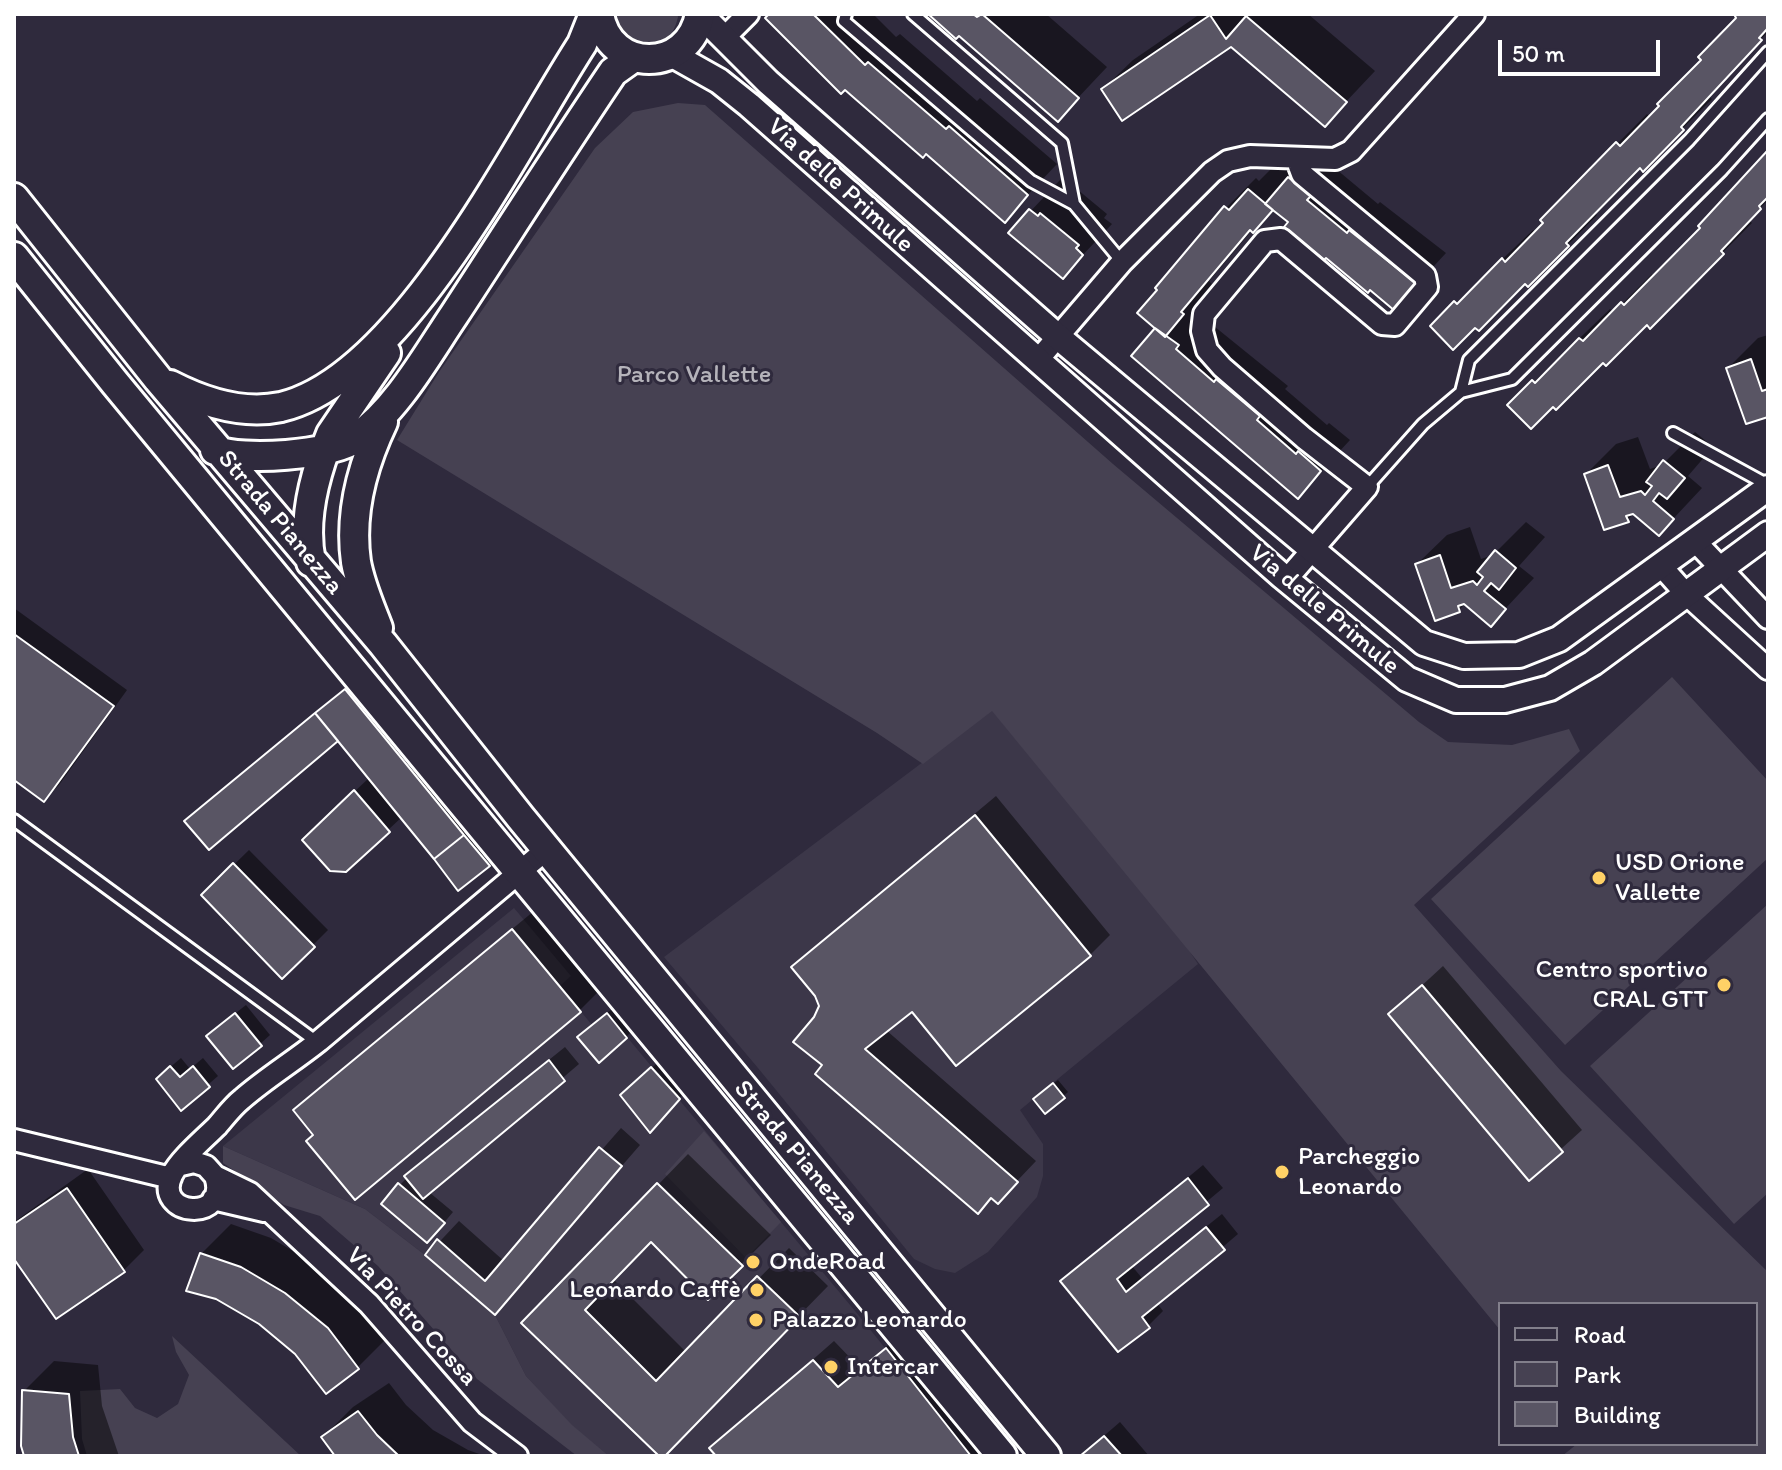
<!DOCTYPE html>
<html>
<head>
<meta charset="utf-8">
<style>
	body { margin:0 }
	#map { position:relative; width:1782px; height:1470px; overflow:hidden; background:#2f2a3d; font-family:Itim,sans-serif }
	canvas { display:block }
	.frame { position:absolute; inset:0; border:16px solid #fff; pointer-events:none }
	.legend { position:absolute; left:1498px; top:1302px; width:260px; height:144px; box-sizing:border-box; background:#2f2a3d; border:2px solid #827f8b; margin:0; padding:10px 14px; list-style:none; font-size:24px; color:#fff }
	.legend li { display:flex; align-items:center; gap:16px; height:40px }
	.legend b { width:40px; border:2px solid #827f8b }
	.scale { position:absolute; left:1498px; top:40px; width:162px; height:36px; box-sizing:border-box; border:4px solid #fff; border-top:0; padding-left:10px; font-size:24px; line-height:28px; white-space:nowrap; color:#fff; -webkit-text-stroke:6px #2f2a3d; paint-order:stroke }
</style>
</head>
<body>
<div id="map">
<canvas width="1782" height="1470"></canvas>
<div class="frame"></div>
<ul class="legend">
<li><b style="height:10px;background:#2f2a3d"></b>Road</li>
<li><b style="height:22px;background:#464152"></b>Park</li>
<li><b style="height:22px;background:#595564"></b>Building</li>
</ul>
<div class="scale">50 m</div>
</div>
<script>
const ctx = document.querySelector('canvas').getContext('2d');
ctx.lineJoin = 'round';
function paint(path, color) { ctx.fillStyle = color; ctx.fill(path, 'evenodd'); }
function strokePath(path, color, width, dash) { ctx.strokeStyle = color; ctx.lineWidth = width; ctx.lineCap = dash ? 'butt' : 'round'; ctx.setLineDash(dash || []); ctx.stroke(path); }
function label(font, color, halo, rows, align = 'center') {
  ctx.font = font + ' Itim,sans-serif'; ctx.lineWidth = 6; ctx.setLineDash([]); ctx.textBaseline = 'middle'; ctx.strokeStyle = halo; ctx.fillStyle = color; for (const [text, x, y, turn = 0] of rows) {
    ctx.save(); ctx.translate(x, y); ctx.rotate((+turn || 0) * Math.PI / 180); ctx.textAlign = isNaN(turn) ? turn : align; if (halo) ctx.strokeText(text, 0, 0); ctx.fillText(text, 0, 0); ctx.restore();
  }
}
paint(new Path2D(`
	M992,710l190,230 16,24 -178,146 23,34v32l-6,21 -49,55 -33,21 -20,-4 -21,-10 -156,-191 -94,-111z
	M514,908l57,68 -11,10 32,39 15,-12 253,304 112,139h-363l-37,-30 -46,-50 -31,-61 -70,-60 -60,-46 -142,-63z`), '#3c3749');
paint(new Path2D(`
	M603,14h74l1,3c-6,25 -18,30 -41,35z
	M678,103l27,2 408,359 306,258 29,20 64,3 57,-16 11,22 -166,154 147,166 207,201v184h-206l15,-12h179v-140h-256v26l-508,-619 -69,53 -46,-31 -480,-293 42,-68 156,-224 38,-36z
	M1672,677l96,104v77l-203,187 -134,-146z
	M1768,904v289l-34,31 -144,-158z
	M704,1131l77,91 -35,36 -81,-84z
	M223,1146l142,63 60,46 70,60 31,61 46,49 37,31h-32l-100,-77 -99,-113 -58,-50 -36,-11 -61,-42z
	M172,1336l129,120h-214l-5,-17 -2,-48 40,-2 15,19 22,10 21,-14 11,-29 -13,-23z`), '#464152');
paint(new Path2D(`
	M772,14h101l23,23 4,-3 77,67 3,-3 77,66 -53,56z
	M931,14h115l61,53 -49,52 -99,-86z
	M1200,14h108l67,57 -50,53 -94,-80 -128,45 30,-29z
	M1737,14h31v18l-17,17 2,2 -44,45 3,3 -40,40 -32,27 -46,46 3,3 -39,40 -83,70 -43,1 101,-96 3,3 81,-89 30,-30 3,3 89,-99z
	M1319,149l20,16 -3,4 42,35 2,-2 66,51 -51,55 -121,-99 -22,21 -43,51 3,3 -17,20 13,10 -4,4 84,68 -3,3 42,36 2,-2 21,17 -52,56 -141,-168 69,-120 30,-30 3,3 20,-20 15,13z
	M1768,153v47l-19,20 3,3 -102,103 -3,-4 -94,82 -43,1 100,-96 4,3 38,-38 3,3 48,-49z
	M1060,180l8,8 4,-3 35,29 -3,4 8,6 -49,52 -52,-44z
	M1768,335v79l-40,-46 30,-30z
	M1695,432l18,15 -25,29 14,12 -43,46 -25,-21 -6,7 -42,-46 30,-30 22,-7 12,32 12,-4z
	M1526,522l19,15 -26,29 15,12 -43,46 -25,-21 -7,7 -42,-46 30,-29 23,-8 11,32 12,-4z
	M14,608l113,82 -68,95 -15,15 -30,-22z
	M366,670l132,185 -10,10 -86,-48 -57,53 -26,-45 51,-48 -32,-39 -152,83z
	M996,796l114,139 -20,20 -134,108 -44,-54 -26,21 150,131 -38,40 -173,-136 -9,-47 5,-12 -4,-11 -23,-27 20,-20z
	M249,850l79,80 -46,46 -79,-81z
	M534,911l66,79 -20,20 -225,187 -40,-62 -19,-24 20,-20z
	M1443,966l139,164 -53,48 -138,-164z
	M246,1005l24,30 -10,9 -42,-17z
	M617,1005l19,22 -10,10 -36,-10z
	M565,1047l14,17 -150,128 24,20 -16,19 -37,-46 22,-23z
	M181,1058l9,11 13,-11 15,18 -37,32 -13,-39z
	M662,1059l26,29 -28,33 -28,-36z
	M1058,1080l10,12 -22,19 -6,-16z
	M621,1128l19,17 -145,167 -67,-58 31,-33 45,40z
	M688,1154l83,81 -63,62 -57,-57 -38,39 73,73 103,-104 39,38 -166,170 -138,-133z
	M1203,1165l20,23 -92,77 11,13 80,-64 16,20 -81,69 6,8 -15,15 -85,-45z
	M88,1169l56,81 -20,20 -68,46 -42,-61v-33z
	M231,1224l40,14 44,26 43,35 29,39 -30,30 -156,-114z
	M907,1330l99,126h-288l-6,-8 122,-107 26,27z
	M54,1361l44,4 4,41 17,50h-93l-2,-65z
	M389,1383l17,22 27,25 35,20 17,6h-147l-15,-19 30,-30z
	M1120,1422l29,34h-67l9,-9z`), '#0007');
const building = new Path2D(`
	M769,14h44l52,51 3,-3 78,67 3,-3 79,69 -23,28 -79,-69 -3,4 -78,-68 -4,4 -76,-76z
	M928,14h45l4,3 5,-3 97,84 -21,24 -99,-86 -3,3z
	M1734,14h34v14l-9,10 3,2 -81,87 3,3 -41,42 -3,-4 -74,75 3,3 -41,41 -3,-3 -46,47 -4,-3 -22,22 -23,-24 24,-25 3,3 45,-46 3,4 38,-39 -3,-3 76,-78 4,4 39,-40 -2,-2 44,-44 -3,-3 38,-39z
	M1210,15l16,24 20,-23 101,86 -22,25 -94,-80 -109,74 -21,-32z
	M1768,150v47l-9,9 2,3 -40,42 3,3 -74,75 -3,-4 -41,41 -3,-3 -47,47 -3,-3 -22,22 -24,-24 25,-25 3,3 44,-45 4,3 38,-39 3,3 76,-77 -2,-2z
	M1288,177l23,19 -4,4 40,33 2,-3 68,54 -22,27 -25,-21 -2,3 -42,-35 -2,2 -40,-33 4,-5 -23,-18z
	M1248,189l25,21 -20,23 -3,-3 -69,82 3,2 -19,23 -28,-24 20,-23 -2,-2 69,-82 5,4z
	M1029,209l9,7 2,-3 39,32 -3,3 7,7 -20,24 -55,-46z
	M1155,328l24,17 -3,4 38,33 2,-3 44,37 -3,4 39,34 2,-3 23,20 -23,28 -167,-143z
	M1751,359l11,32 6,-2v28l-22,7 -20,-56z
	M1663,460l22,18 -18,21 -8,-6 -6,8 21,18 -15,17 -26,-22 -7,2 3,6 -25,8 -20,-56 24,-9 12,32 21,-6 4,4 7,-9 -6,-4z
	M1495,550l21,18 -17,22 -8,-7 -7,8 22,18 -15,18 -27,-23 -6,2 2,6 -25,9 -20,-57 25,-9 11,33 22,-7 4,4 6,-8 -6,-5z
	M14,634l100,72 -70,96 -30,-22z
	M345,689l119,146 -30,24 -119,-146z
	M315,713l23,28 -129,109 -25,-29z
	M354,790l36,42 -44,40 -16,-1 -28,-31z
	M975,815l116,141 -135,110 -44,-54 -47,37 153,133 -20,22 -7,-6 -13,16 -163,-140 7,-9 -29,-23 21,-25 5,-11 -4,-10 -24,-29z
	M464,835l26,31 -32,25 -24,-32z
	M233,863l82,84 -33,32 -81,-84z
	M512,929l69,83 -226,188 -49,-59 7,-6 -20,-25z
	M1422,985l141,167 -34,29 -141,-167z
	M235,1013l27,33 -29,23 -27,-33z
	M607,1013l20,25 -28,25 -22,-26z
	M549,1060l16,21 -142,118 -19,-23z
	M170,1066l10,11 13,-11 17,21 -29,24 -25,-32z
	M651,1067l29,32 -30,34 -30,-38z
	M1053,1083l12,15 -20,16 -12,-15z
	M599,1147l23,19 -127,149 -70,-60 12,-16 48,42z
	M1188,1178l21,27 -92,74 9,13 80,-65 19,23 -83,67 8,11 -32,24 -58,-71z
	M398,1183l47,40 -18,20 -46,-39z
	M657,1183l86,83 -35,34 -57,-58 -66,68 71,71 101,-105 43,41 -135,139h-6l-138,-133z
	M67,1188l58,84 -69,47 -42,-60v-35z
	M200,1253l41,14 44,26 43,35 31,41 -33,25 -31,-40 -36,-30 -43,-25 -30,-8z
	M886,1348l85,108h-255l-7,-8 104,-88 25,27z
	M22,1390l47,4 4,43 6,19h-55l-3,-10z
	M358,1411l19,24 22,21h-64l-14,-19z
	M1104,1436l18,20h-42z`);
paint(building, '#595564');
strokePath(building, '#fff', 2);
const service = new Path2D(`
	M846,14l-2,7 187,160 43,23 48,58
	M913,14l149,129 12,61
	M1768,52l-79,88 -220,220 -8,32 51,-13 210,-209 46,-51
	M1673,433l95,52
	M1367,487l56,-63 38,-32
	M14,820l303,222`);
const minor = new Path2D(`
	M724,38l24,-24
	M1037,361l85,-99 90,-90 16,-11 22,-5 85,3 16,-8 123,-137
	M1696,542l72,76
	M1662,567l24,27 82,75
	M1287,579l80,-92 -63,-49 -82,-71 -15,-17 -5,-19 2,-17 61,-73 16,-2 101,85 13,1 32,-38 -2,-11 -123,-102 -6,-16
	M14,1140l157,38
	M181,1165l13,-3 12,4 9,10 35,17 119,111 103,118 45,34
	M215,1176c16,47 -63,41 -43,-1 8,-16 32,-36 45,-49 8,-9 15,-19 25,-27 24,-21 52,-38 77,-58 76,-64 152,-128 228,-192
	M213,1199l51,12`);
const tertiary = new Path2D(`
	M700,14l68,68 289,254 367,307 40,13 55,-1 40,-16 209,-151
	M671,54l48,27 30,24 533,471 125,103 49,21h49l45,-12 43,-25 175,-129`);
const secondary = new Path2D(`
	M599,14c10,60 90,60 101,0
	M14,198l144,181 225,265 138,174 525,638
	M14,257l101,126 887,1073
	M170,385c33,17 73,30 111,22 122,-29 235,-261 301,-363l12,-30
	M215,450c27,12 117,5 141,-12 40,-27 71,-83 98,-123 53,-81 105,-163 159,-243l21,-15
	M311,562c-9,-42 4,-89 20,-128l55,-81
	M378,628c-8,-21 -18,-43 -22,-66 -7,-49 6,-96 27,-140`);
strokePath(service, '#fff', 16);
strokePath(minor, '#fff', 26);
strokePath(tertiary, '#fff', 30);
strokePath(secondary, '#fff', 34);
strokePath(service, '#2f2a3d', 10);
strokePath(minor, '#2f2a3d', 20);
strokePath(tertiary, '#2f2a3d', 24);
strokePath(secondary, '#2f2a3d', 28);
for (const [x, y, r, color] of [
	[1599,878,8,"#ffd166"],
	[1724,985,8,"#ffd166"],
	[1282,1172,8,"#ffd166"],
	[753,1262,8,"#ffd166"],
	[757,1290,8,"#ffd166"],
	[756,1320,8,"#ffd166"],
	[831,1367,8,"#ffd166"]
]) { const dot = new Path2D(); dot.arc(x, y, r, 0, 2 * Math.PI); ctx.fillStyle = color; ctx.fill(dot); strokePath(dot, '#2f2a3d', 3); }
label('26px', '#fff', '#2f2a3d', [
	["Via delle Primule",840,186,42],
	["Strada Pianezza",280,523,50],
	["Via delle Primule",1324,610,40],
	["Strada Pianezza",796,1153,50],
	["Via Pietro Cossa",411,1317,47]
]);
label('26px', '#b5b3ba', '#2f2a3d', [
	["Parco Vallette",694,375]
]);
label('26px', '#fff', '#2f2a3d', [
	["USD Orione",1615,863],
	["Vallette",1615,893],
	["Centro sportivo",1708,970,"right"],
	["CRAL GTT",1708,1000,"right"],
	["Parcheggio",1298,1157],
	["Leonardo",1298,1187],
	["OndeRoad",769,1262],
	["Leonardo Caffè",741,1290,"right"],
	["Palazzo Leonardo",772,1320],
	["Intercar",847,1367]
], 'left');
</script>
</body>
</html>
